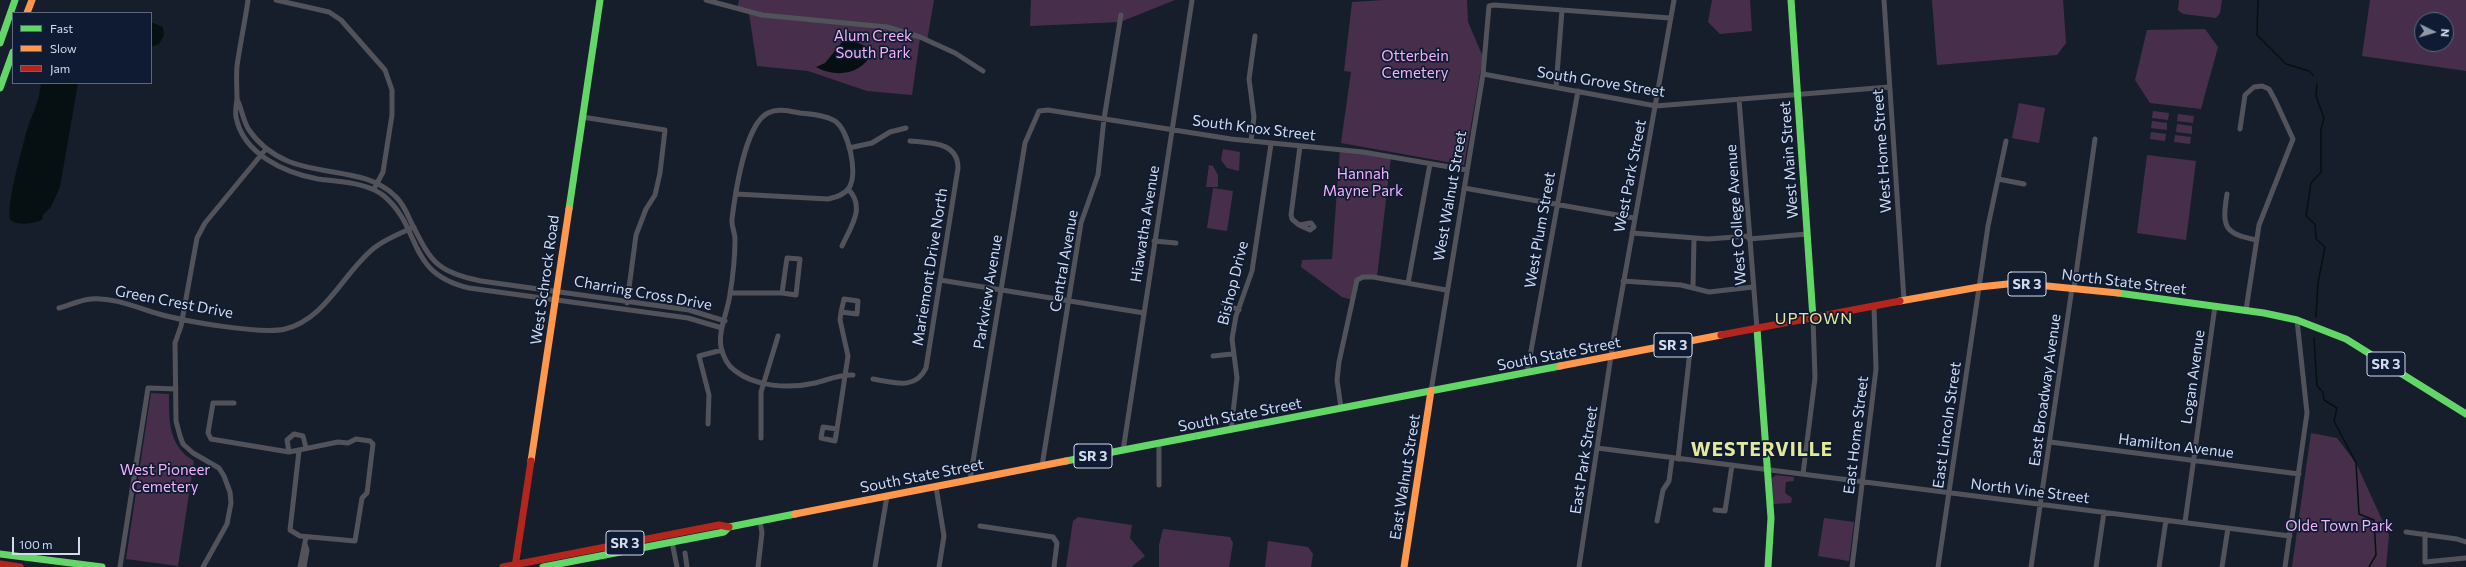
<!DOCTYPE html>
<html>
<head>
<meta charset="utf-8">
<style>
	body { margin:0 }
	#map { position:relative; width:2466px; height:567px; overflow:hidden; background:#171e2b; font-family:Commissioner,sans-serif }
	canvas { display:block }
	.legend { position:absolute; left:12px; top:12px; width:140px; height:72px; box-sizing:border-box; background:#0f1b33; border:1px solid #5d687d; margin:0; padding:5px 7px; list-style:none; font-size:12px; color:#d2dbec }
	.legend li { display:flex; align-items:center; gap:8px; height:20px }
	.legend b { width:20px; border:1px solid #5d687d }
	.north { position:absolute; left:2414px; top:12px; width:40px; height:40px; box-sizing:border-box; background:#0f1b33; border:1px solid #5d687d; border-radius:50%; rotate:95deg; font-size:11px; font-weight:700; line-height:16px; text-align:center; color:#d2dbec }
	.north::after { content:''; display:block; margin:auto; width:14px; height:18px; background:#9199a8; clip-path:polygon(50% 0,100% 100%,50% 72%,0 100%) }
	.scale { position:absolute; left:12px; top:537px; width:68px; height:18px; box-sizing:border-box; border:2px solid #d2dbec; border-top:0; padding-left:5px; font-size:12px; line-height:14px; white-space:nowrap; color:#d2dbec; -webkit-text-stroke:3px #0f1b33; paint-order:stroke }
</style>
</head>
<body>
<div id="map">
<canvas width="2466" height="567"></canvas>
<ul class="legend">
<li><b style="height:5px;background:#63d668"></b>Fast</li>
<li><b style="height:5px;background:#ff974d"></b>Slow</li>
<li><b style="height:5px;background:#b3261e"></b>Jam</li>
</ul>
<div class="north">N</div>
<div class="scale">100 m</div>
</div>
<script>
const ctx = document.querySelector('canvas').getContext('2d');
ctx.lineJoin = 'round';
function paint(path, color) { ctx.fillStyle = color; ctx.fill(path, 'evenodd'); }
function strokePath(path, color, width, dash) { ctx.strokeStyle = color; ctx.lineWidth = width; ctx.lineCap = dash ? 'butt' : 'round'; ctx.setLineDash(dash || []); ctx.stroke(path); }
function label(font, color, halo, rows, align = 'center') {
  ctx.font = font + ' Commissioner,sans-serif'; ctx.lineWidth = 3.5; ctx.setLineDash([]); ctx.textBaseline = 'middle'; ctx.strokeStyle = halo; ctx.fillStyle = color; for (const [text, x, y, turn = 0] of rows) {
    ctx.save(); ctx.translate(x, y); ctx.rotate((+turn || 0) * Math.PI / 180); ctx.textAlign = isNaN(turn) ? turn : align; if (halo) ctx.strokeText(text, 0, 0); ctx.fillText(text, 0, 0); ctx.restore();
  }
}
paint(new Path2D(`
	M739,0h195l-7,41 -7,-3 -8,57 -45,-4 -59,-20 -51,-5 -8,-53 -12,-4z
	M1031,0h144l-55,22 -90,4z
	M1384,0h83l1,22 15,35 -19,108 -123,-22 10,-71 -7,-1 8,-69z
	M1712,0h38l2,31 -32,3 -12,-12z
	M1932,0h131l3,43 -9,12 -120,10z
	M2179,0h43l-2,13 -4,5 -33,-4 -5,-4z
	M2370,0h96v71l-104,-15zM2422,20h24v24h-24z
	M2205,29l13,18 -17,62 -51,-6 -15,-23 12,-50z
	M2019,103l26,5 -6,35 -27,-5z
	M2153,111l16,2 -1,7 -16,-2z
	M2178,114l16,2 -1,7 -16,-2z
	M2152,121l15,2v7l-16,-2z
	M2177,124l15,2v8l-16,-2z
	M2151,132l15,2 -1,7 -15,-2z
	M2175,135l16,2 -1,7 -16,-2z
	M1223,149l17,3 -1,19 -12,-3 -6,-8z
	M1340,149l51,8 -14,120 -17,1 -7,22 -11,-3 -41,-30 1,-7 30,-1z
	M2147,155l49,6 -10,79 -49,-7z
	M1209,165l4,1 5,9v12h-12z
	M1213,188l20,3 -6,40 -20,-3z
	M151,393l18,1c0,26 -1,52 25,67l-16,105 -52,-7z
	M2311,433l26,5 19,25 33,72 -3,32h-94z
	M1776,475l18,2v4l-8,1 -1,11 7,5 -1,5 -18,1 -1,-26z
	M1078,517l54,8 -2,13 15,18 -14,11h-65l7,-46z
	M1824,518l30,4 -5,39 -31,-5z
	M1163,529l67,8 3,6 -4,24h-70v-22z
	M1268,541l40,6 5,7 -2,13h-46z`), '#472f4c');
paint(new Path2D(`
	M151,22l12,5 1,8 -5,9 -8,3z
	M853,41l17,7 2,4c-9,23 -37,26 -56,15l9,-4 17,-21z
	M41,83h37l-18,104 -9,20 -8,8 -1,5c-10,4 -22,6 -32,0 -3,-19 11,-66 16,-87 5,-17 14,-32 15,-50z`), '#061012');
strokePath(new Path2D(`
	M2258,0l-1,35 29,29 23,7 4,4
	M2316,317l2,-34 7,-36 -9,-8 -1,-15 -9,-8 5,-33 10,-11v-43l3,-11 -8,-22 1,-12
	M2314,338l3,48 6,6 1,8 13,8 -3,13 22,42 3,51 15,6 2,35 -7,12`), '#061012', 1.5);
strokePath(new Path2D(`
	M248,0c-3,22 -8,44 -11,66 -1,11 0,22 0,33 -1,6 -2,12 -1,18 7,37 49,56 82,62 21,3 49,3 66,17 39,33 21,77 85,92l219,30 34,10
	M276,0l53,12 12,8 44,50 7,20v25l-9,57 -9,17
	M706,0l56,15 125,12 33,10 35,16 28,18
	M1884,0l20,300
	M1483,74l173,32 233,-19
	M1556,87l6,-77
	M237,99c5,10 6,22 12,31 40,57 107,28 146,66 8,7 12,17 16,26 20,39 24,50 70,59l208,29 36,11
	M1739,99l18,230
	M582,117l83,13 -5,43 -5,22 -9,14 -10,26 -9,68
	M2240,129l5,-34 9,-8 8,-1 7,3 6,11 18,39 -34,86 -13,85
	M1251,141l3,-24 -5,-38 6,-43
	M849,148l23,-5 18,-11 16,-4
	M1998,179l26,5
	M1464,188l170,30
	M736,194l92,5c8,-2 16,-4 21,-11 9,-15 0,-57 -14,-67 -9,-6 -24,-7 -35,-8 -11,-2 -22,-5 -32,0 -23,11 -33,82 -36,106 -1,7 3,13 3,20 0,18 -2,37 -5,55 -2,17 -12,36 -9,53 2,9 5,17 13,23 21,17 55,19 81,13 13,-3 24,-9 38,-8
	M2227,194c-5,32 -4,40 30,46
	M1299,225l11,5 4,-3 -3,-4 -12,2 -7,-6 -1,-4 9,-69
	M1632,233l76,6 41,-3
	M1749,239l58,-5
	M1154,241l22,2
	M842,246c9,-20 24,-39 6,-57
	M787,258l13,1 -4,36 -14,-2z
	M940,280l204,33
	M1623,281l58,4 28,7 44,-5
	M1408,283l22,-119
	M1693,288l1,-50
	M2074,288l21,-149
	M730,293h52
	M844,299l14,2 -1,13 -16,-2z
	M1223,303l16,7
	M59,308c11,-3 21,-8 32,-9 23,-2 47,9 68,15 25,7 103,21 126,15 41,-10 58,-56 89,-81 11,-9 27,-15 40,-21
	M1213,356l19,-2
	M1527,373l51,-282
	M873,379c20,3 42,12 53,-11l32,-200c0,-26 -27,-25 -48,-27
	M1431,391l52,-317 6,-68 5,-1 176,13
	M234,403h-21l-5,30 3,6 78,13 49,-10 10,1 8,-4 14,2 3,3 -6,49 -5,5 -7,43 -55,-5 -10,-6 9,-79
	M1341,408l-4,-28 2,-18 18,-82 6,-3h10l73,13
	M708,424l1,-29 -10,-39 23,-6
	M823,427l14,2 -2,12 -14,-3z
	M837,429l11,-73 -8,-36 1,-8
	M1231,430l6,-52 -5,-39 4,-23 16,-45 19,-127
	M761,438v-46l17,-56
	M2050,442l249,32
	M1597,448l693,88
	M1123,451l69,-451
	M289,452l-2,-12 7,-6 9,2 3,12
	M1678,459l13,-117
	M1042,466l39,-243 17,-48 6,-56 17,-104
	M1803,474l12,-96 -2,-60
	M970,480l55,-337 14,-32 9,-1 183,29 132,13 104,18
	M1159,485v-41
	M936,487l8,49 -5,31
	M1715,510l10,1 7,-46
	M1657,521l6,-31 6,-9 3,-23
	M2185,522l30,-216
	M980,526l73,11 4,6 -3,24
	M2406,532l51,7 9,3
	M2425,534v28l41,-4
	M672,542l5,25
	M685,553l2,14
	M120,567l28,-179 28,1
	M203,567l24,-43 4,-21 -1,-11 -6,-16 -5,-8 -26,-15 -10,-9 -3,-8 -4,-15 -1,-78 6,-17 16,-88 8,-15 61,-74
	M300,567l6,-30
	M304,567l3,-17 -2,-6
	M758,567l4,-34 -2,-12
	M875,567l12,-71
	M1579,567l35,-231 60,-336
	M1852,567l24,-198 -2,-63
	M1938,567l50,-341 18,-85
	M2031,567l41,-279
	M2096,567l8,-55
	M2159,567l7,-47
	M2222,567l6,-39
	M2285,567l22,-154 -10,-93`), '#52525b', 5);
strokePath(new Path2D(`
	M1791,0l22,318
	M0,43l15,-43
	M0,88l13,-36
	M569,209l31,-209
	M2118,293l146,20 33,7 49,19 120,75
	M1757,329l14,189 -3,49
	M1066,461l494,-95
	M0,554l102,13
	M543,567l181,-35 5,-5 66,-13`), '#63d668', 7);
strokePath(new Path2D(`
	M27,13l5,-13
	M1900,301l79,-14 38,-4 101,10
	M1560,366l161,-31
	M531,461l38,-252
	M795,514l271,-53
	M1404,567l27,-176`), '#ff974d', 7);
strokePath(new Path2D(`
	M1721,335l179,-34
	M0,564l20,3
	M503,567l216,-42 10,2
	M515,567l16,-106`), '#b3261e', 7);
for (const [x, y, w] of [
	[2027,284,38],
	[1673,345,38],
	[2386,364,38],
	[1093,456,38],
	[625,543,38]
]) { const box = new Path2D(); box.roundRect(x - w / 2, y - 12, w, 24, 3); ctx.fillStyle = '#0f1b33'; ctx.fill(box); strokePath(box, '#d2dbec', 1); }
label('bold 14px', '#d2dbec', null, [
	["SR 3",2027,284],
	["SR 3",1673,345],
	["SR 3",2386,364],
	["SR 3",1093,456],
	["SR 3",625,543]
]);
label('15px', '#f4b2fa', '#0f1b33', [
	["Alum Creek",873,36],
	["South Park",873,53],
	["Otterbein",1415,56],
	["Cemetery",1415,73],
	["Hannah",1363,174],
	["Mayne Park",1363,191],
	["West Pioneer",165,470],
	["Cemetery",165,487],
	["Olde Town Park",2339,526]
]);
label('15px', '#d2dbec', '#0f1b33', [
	["South Grove Street",1601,82,9],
	["South Knox Street",1254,128,7],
	["West Home Street",1882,151,-94],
	["West Main Street",1789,160,-94],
	["West Park Street",1630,176,-79],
	["West Walnut Street",1450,196,-80],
	["West College Avenue",1736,215,-94],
	["Hiawatha Avenue",1145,224,-81],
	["West Plum Street",1540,230,-80],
	["Central Avenue",1064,261,-80],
	["Mariemont Drive North",930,267,-81],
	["West Schrock Road",545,280,-82],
	["North State Street",2124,282,7],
	["Bishop Drive",1233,283,-76],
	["Parkview Avenue",988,292,-81],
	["Charring Cross Drive",643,293,10],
	["Green Crest Drive",174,302,11],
	["South State Street",1559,354,-11],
	["Logan Avenue",2193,377,-82],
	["East Broadway Avenue",2045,390,-82],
	["South State Street",1240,415,-11],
	["East Lincoln Street",1947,425,-82],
	["East Home Street",1856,435,-83],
	["Hamilton Avenue",2176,446,7],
	["East Park Street",1584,460,-81],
	["South State Street",922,476,-11],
	["East Walnut Street",1405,477,-81],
	["North Vine Street",2030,491,7]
]);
ctx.letterSpacing = '1px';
label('16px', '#e5e899', '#0f1b33', [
	["UPTOWN",1814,319]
]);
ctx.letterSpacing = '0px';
ctx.letterSpacing = '1px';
label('bold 19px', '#e5e899', '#0f1b33', [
	["WESTERVILLE",1762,450]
]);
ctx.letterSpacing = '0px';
</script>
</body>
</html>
